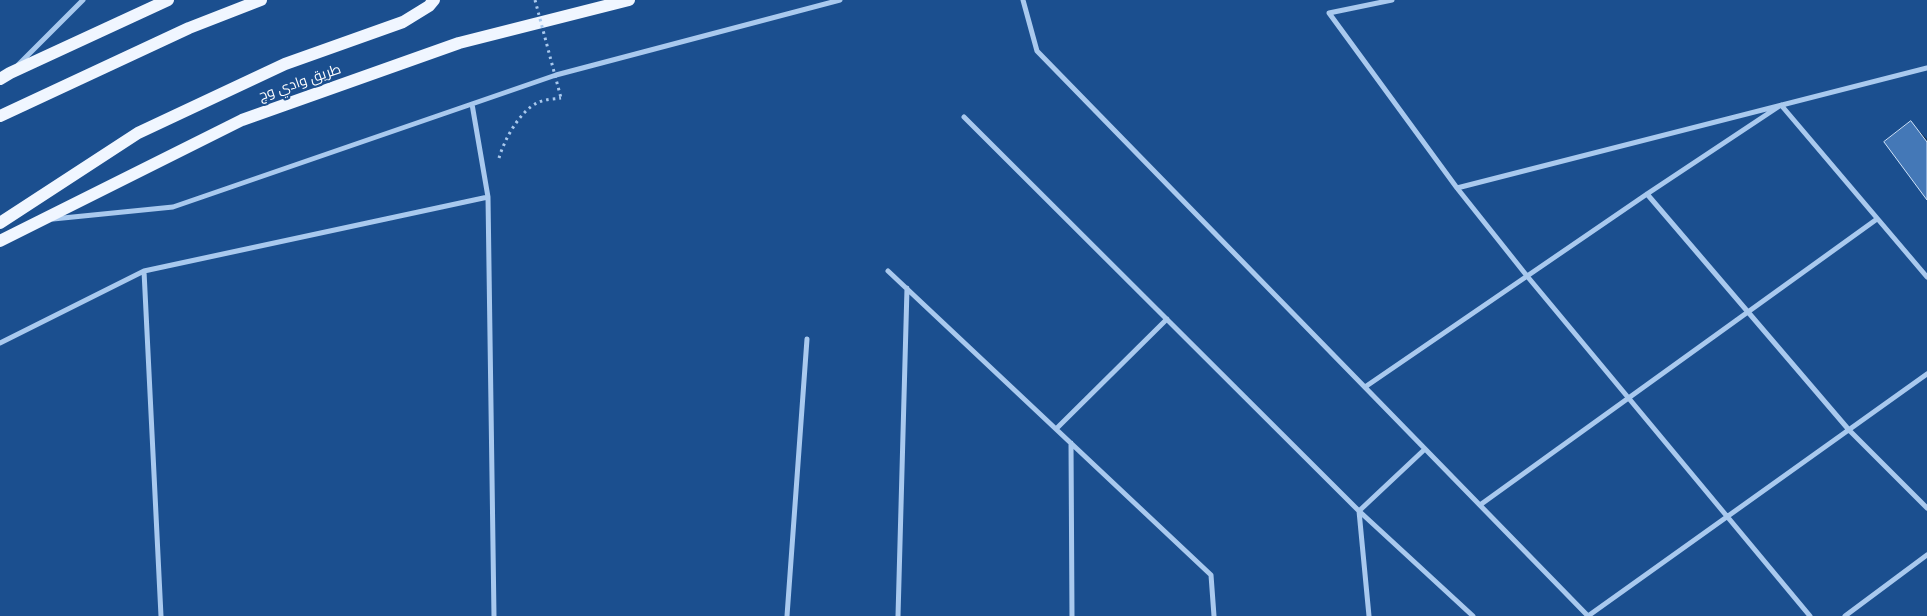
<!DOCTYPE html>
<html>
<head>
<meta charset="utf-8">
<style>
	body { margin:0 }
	canvas { display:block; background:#1b4f8f }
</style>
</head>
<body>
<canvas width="1927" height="616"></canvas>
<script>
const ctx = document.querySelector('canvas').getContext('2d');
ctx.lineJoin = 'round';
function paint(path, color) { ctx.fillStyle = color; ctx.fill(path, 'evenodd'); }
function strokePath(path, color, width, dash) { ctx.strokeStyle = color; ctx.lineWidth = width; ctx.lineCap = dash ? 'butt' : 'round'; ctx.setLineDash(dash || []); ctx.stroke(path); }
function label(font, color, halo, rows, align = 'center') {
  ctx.font = font + ' "DM Sans",Cairo,sans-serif'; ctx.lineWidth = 4.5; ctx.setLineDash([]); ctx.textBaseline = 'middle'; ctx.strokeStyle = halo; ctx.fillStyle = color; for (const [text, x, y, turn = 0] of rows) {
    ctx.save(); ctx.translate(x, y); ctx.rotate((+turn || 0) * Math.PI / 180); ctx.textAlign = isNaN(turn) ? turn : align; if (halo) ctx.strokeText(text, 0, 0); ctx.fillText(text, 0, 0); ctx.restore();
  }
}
paint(new Path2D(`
	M1911,123l16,16v59z`), '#0007');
const building = new Path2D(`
	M1911,121l16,21v58l-43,-58z`);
paint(building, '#4478b7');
strokePath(building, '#cfe3fa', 1);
strokePath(new Path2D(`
	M499,158c5,-18 21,-47 38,-55 7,-4 17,-4 24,-5`), '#a9c9ee', 3, [2.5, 4]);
strokePath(new Path2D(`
	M1023,0l14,51 551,565
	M1392,0l-63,13 128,175 70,88 283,340
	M18,65l65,-65
	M472,104l16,93 6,419
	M964,117l395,394 114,105
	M1457,188l470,-120
	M1647,194l202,236 78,78
	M53,219l120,-12 383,-132 284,-75
	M144,271l17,345
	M888,271l323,304 3,41
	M0,343l144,-72 344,-74
	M1365,387l282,-193 134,-89 146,172
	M1056,429l111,-110
	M1071,443l1,173
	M1480,505l397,-286
	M787,616l20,-277
	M898,616l9,-328
	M1369,616l-10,-105 66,-62
	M1588,616l339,-242
	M1845,616l82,-61`), '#a9c9ee', 5);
strokePath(new Path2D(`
	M0,79l10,-6 158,-73
	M0,116l189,-88 72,-28
	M0,223l138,-90 147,-69 118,-42 26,-16 5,-6
	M0,241l242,-121 217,-77 170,-43`), '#f0f6ff', 12);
strokePath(new Path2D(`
	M535,0l26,98`), '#a9c9ee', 3, [2.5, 4]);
label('14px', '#fff', '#1b4f8f', [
	["طريق وادي وج",300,83,-19]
]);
</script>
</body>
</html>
